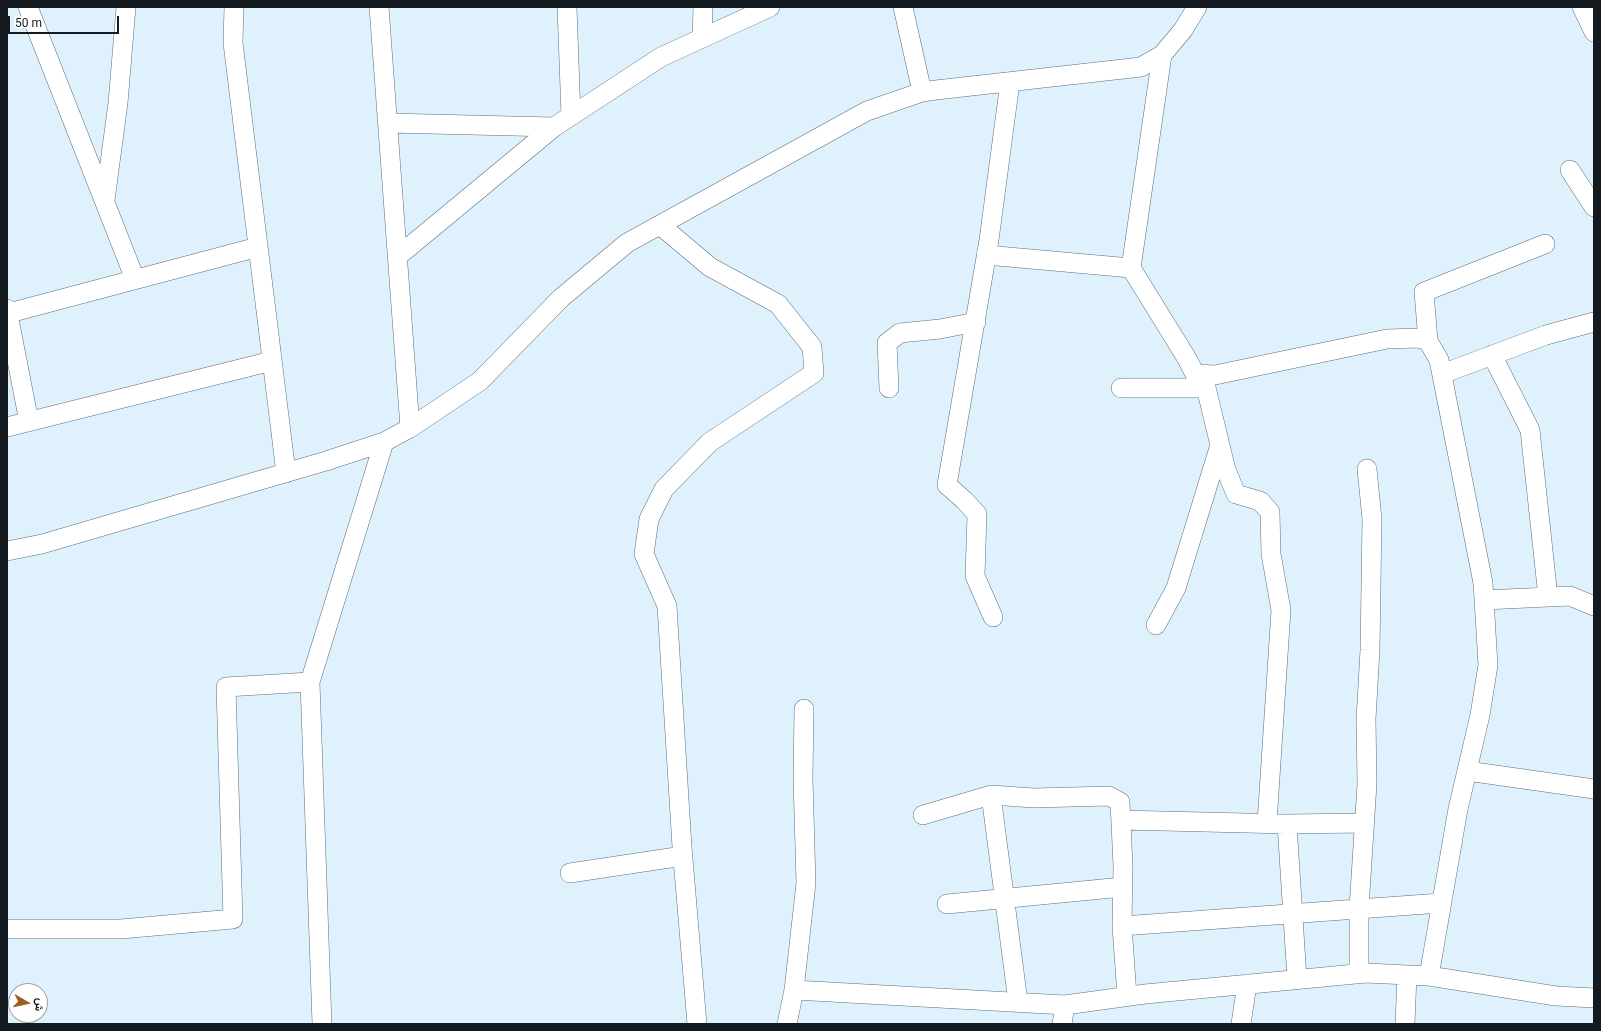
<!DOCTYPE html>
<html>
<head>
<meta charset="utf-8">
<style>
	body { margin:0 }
	#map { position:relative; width:1601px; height:1031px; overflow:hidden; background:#e0f1fe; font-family:Roboto,Vazirmatn,sans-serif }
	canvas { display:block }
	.frame { position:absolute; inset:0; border:8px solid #131b20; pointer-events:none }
	.north { position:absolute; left:8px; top:983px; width:40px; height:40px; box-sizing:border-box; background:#fff; border:1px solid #a1a4a6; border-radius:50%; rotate:99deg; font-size:11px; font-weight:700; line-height:16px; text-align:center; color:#131b20 }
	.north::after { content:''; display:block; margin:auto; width:14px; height:18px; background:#995f1e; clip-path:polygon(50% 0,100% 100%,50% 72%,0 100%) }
	.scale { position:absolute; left:8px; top:16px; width:111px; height:18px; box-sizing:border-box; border:2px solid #131b20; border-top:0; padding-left:5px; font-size:12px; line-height:14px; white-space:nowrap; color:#131b20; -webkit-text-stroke:3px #fff; paint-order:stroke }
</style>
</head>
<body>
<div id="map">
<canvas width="1601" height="1031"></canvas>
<div class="frame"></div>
<div class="north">ش</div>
<div class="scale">50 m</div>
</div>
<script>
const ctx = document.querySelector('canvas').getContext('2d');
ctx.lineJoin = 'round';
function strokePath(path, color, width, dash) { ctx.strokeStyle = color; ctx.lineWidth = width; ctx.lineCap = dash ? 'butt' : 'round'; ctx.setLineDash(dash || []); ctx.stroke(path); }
const minor = new Path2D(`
	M28,7l107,272
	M234,7l-1,36 53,430
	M379,7l31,421
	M567,7l4,109
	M903,7l19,85
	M1582,7l12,25
	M702,38l1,-31
	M1162,55l-31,213 55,89 9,17 20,1 172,-36 31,-1 10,3 11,19 44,223 5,82 -8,50 -22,94 -29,167
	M388,123l166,4
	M1570,170l24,37
	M105,200l13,-97 8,-96
	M660,225l50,42 68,37 34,43 2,26 -104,69 -46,47 -15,30 -5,35 23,52 15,241 15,177
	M986,255l145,13
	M397,257l157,-130 107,-70 109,-50
	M7,309l22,113
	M9,313l249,-66
	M1428,341l-4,-49 121,-48
	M1492,355l38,75 18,167
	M1442,374l104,-39 48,-13
	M1203,375l23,95 10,24 24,7 10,11 1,42 10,56 -14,213
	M889,388l-2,-45 13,-10 40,-4 36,-7
	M1121,388h85
	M7,427l265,-66
	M7,551l35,-7 284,-83 58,-19 26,-14 70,-47 81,-83 66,-55 240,-132 55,-19 14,-2 205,-23 21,-12 21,-25 14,-23
	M1484,600l86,-4 24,10
	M993,617l-18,-41 2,-62 -13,-14 -17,-15 42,-245 21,-158
	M1156,625l20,-37 44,-143
	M1467,771l127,18
	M991,795l27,207
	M923,815l68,-20 43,3 75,-2 11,6 3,64 -1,60 5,70
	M1121,820l166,4 77,-1
	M1287,824l10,155
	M570,873l113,-17
	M947,904l176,-17
	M1122,926l319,-23
	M7,929h114l112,-10 -7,-232 84,-5
	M1359,973v-65l8,-124 -1,-65 4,-69 2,-131 -5,-50
	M794,990l12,-107 -3,-104 1,-70
	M322,1024l-12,-342 74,-240
	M787,1024l7,-34 271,15 80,-11 221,-21 63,3 127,20 38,2
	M1062,1024l3,-19
	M1241,1024l6,-40
	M1405,1024l2,-49`);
strokePath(minor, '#5b6e7b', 20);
strokePath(minor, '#fff', 19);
</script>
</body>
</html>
